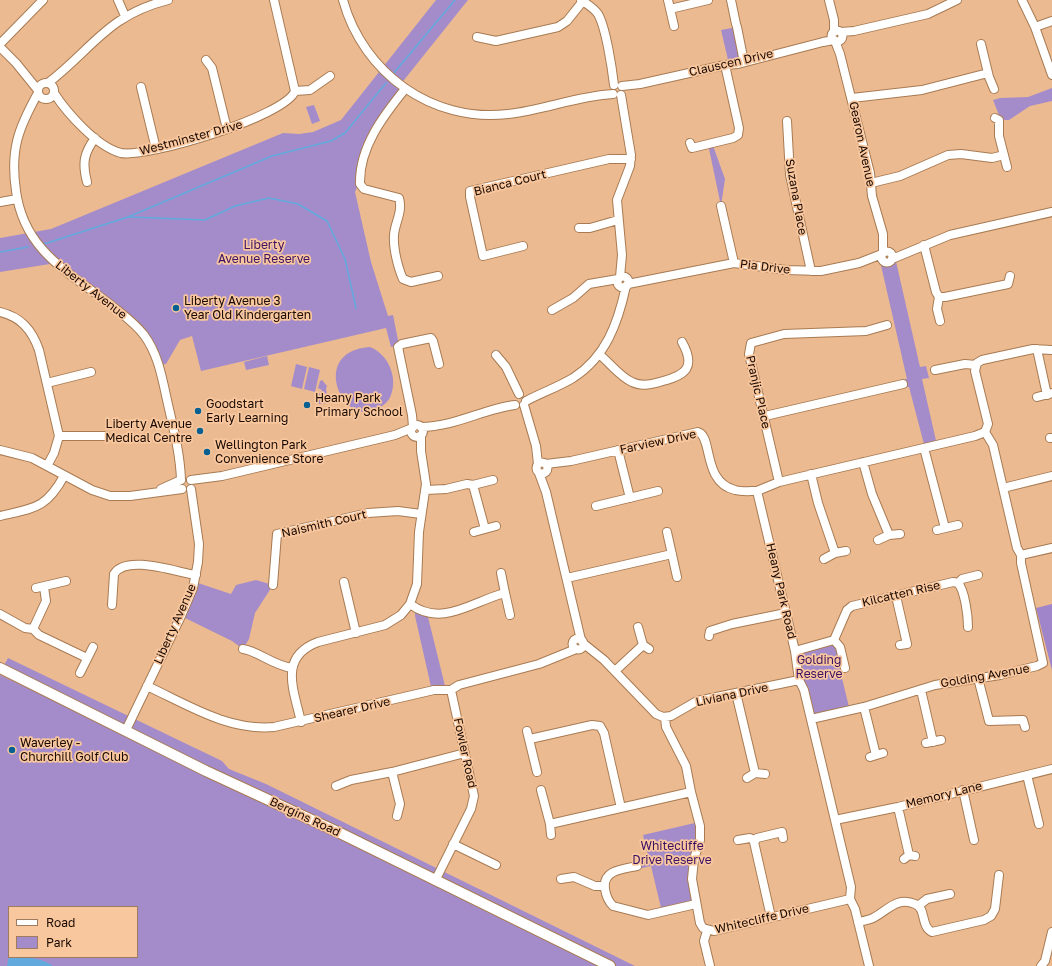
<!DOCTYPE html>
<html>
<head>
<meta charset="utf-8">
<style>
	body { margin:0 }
	#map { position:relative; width:1052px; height:966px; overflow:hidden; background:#ecba91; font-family:"Golos Text",sans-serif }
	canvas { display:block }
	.legend { position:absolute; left:8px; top:906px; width:130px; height:52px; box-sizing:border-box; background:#f9c79e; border:1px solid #9f7b5f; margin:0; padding:5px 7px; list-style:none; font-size:12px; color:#190900 }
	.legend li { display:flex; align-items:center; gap:8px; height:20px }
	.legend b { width:20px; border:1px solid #9f7b5f }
</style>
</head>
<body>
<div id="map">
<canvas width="1052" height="966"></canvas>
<ul class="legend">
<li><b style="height:5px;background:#fff"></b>Road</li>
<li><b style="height:11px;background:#a48ccb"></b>Park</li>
</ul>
</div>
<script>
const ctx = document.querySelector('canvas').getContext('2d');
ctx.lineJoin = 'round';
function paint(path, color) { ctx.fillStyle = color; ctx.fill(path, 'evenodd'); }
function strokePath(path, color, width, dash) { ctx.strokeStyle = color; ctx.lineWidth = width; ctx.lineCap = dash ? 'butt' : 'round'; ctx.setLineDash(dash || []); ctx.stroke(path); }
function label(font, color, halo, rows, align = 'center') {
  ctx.font = font + ' "Golos Text",sans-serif'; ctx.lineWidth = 3.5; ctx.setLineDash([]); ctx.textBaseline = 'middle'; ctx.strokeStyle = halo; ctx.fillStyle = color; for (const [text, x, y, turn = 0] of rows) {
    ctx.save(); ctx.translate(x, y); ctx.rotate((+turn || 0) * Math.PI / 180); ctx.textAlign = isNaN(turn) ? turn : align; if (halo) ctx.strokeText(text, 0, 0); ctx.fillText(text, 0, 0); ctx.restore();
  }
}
paint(new Path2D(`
	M436,0h32l-68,85 5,4 -29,38 -16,54 -5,11 16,70 17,54 5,-1 6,30 -8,2 -5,-19 -185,43 -9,-35 -12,4 -14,24 -7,1 -12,-26 -91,-76 -56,9v-34l51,-9 232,-96 16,1 14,-2 28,-12z
	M737,27l7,35 -15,2 -8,-34z
	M1052,88v13l-22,5 -21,14h-8l-8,-20 7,-2 28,-1z
	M314,105l6,16 -8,3 -6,-17z
	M712,143l13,36 -4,27 -13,-62z
	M895,257l25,110 6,-1 3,12 -7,1 15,66 -12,3 -16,-61h-2l-2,-8h2l-27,-118 8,1z
	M370,347c18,7 28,30 21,48 -2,6 -7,10 -12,13 -35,23 -72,-57 -9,-61z
	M267,356l2,9 -23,5 -2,-8z
	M296,364l11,3 -5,22 -11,-3z
	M309,367l11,3 -5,22 -11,-3z
	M322,380l5,6 -1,3 2,14 -9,1 -2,-7 5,-7 -4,-2 2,-7z
	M256,580l17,5 -18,28 -6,26 -6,10 -11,-8 -51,-25 14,-34 36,12 5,-9z
	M415,608l12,5 19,77 -14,1 -17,-75z
	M834,640l11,28 -5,2 10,41 -39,8 -16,-68z
	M8,658l214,103 7,8 37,15 369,182h-25l-608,-297z
	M0,675l312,149 287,142h-599zM9,907h128v50h-128z
	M699,822l-5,37 2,45 -34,8 -11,-46 -13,3 -1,-6 12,-3 -6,-25z`), '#a48ccb');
paint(new Path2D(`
	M1052,604v66l-16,-62z`), '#a085cb');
paint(new Path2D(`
	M9,957c16,0 31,0 44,9h-46z`), '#62aadd');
strokePath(new Path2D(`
	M393,74l62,-74
	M130,217l75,3 30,-14 34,-8 29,6 29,17 18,38 11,49
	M44,244l84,-27 144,-61 59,-15 14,-8 41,-50
	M0,252l28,-5`), '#62aadd', 1.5);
const minor = new Path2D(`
	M118,0l7,16
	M343,0c20,73 89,123 165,114 36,-4 69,-18 105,-20
	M581,0c6,4 13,8 17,14 8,14 14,54 16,71
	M668,0l6,26
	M731,0l5,24
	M829,0l5,20v12
	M1022,0l13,27 17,48
	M670,9l38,-9
	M737,27l7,35
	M1035,27l17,-6
	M831.5 36a5.5 5.5 0 1 1 11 0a5.5 5.5 0 1 1-11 0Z
	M841,32l13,-1 74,-17 29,-14
	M477,37l19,4 62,-14 9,-6 16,-20
	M835,41l5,13 30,119 2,23 11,38v19
	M0,44l43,-44
	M981,44l8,33 5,12
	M0,47l16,16 21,26
	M206,60l6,8 15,61
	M38 91a8 8 0 1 1 16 0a8 8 0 1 1-16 0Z
	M48,83c45,-35 60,-68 120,-83
	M622,86l18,-2 85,-19 13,-1 85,-22 11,-2
	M141,87l15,62
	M405,89c-21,26 -46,58 -45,95l4,5 35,9c4,14 -4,24 -5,37 -1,13 4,33 9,44l8,3 27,-6
	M295,91l15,-1 20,-14
	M38,93c-20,36 -28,57 -22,98 8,59 51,80 95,114 11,9 24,18 33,30 14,19 18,42 23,65 6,27 13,52 14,80
	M54,93c13,20 43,54 67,60 27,5 165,-37 174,-62l-21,-91
	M852,98l70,-8 66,-17
	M995,118l4,2v16l8,31
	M787,121l3,54 21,96
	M690,143l2,5 41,-10 5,-3 1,-7 -14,-63
	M87,182c-5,-19 -3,-29 8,-44
	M871,183l29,-7 48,-21 13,-1 31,4 12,-3
	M0,202l17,-3
	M721,206l13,57
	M579,228h11l28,-8
	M924,245l12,47 3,5h6l63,-13 2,-8
	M523,246l-40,10 -13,-59v-6l139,-32h22
	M881.5 257a5.5 5.5 0 1 1 11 0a5.5 5.5 0 1 1-11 0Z
	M892,259l58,-24 102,-23
	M617.5 282a5.5 5.5 0 1 1 11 0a5.5 5.5 0 1 1-11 0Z
	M620,277l2,-22 -5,-55 13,-34 1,-11 -10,-60
	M628,284l106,-21 52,7 35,1 38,-8 23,-9
	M939,297l-2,12 3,12
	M552,310l21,-12 16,-14 29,-5
	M0,312c21,5 32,18 39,38l20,86 -5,17 -7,13
	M1037,349l10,46
	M599,354c11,9 21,23 33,28 10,5 21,2 31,-1 23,-6 33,-14 19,-39
	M496,355l10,12 13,27
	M935,370l30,-6 11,1
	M47,383l44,-11
	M1037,397l15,-4
	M526,401c15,-8 32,-14 47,-23 33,-21 45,-55 53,-92
	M524,405l12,41 2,18
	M765,416l138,-32
	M411 431a6 6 0 1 1 12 0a6 6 0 1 1-12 0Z
	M413,427l-1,-12 -14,-68 4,-3 29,-6 2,3 6,23
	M421,427c33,0 62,-18 94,-22
	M985,432l3,-8 -13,-53 2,-8 5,-3 51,-11 19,1
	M59,436h47
	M1050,438h2
	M924,448l21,80
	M0,450l32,8 60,32 18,6h20l52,-7
	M618,450l12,48
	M863,462l9,32 17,41
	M536.5 468a5.5 5.5 0 1 1 11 0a5.5 5.5 0 1 1-11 0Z
	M546,464l25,-3 127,-29c15,4 4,50 37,58 7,2 15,1 22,1
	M539,473l7,19 35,148
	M811,474l7,29 17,50
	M191,480l31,-4 173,-41 17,-7
	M779,482l-30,-128 2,-11 33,-9 82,-3 21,-6
	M473,485l12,44
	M1003,488l49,-12
	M161,489l20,-9
	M426,490l20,-1 21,-5 6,1 20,-5
	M757,491l38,160 4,29 5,10 47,197 -1,12 5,10 14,57
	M757,491l22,-9 196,-46 10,-4
	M596,506l62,-15
	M0,516c34,-8 46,-7 64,-40
	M937,530l21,-5
	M474,532l22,-6
	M667,532l10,45
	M878,540l11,-5 11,-1
	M1021,555l31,-7
	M824,559l11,-6 11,-2
	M567,578l105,-24
	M344,582l12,51
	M958,583l4,-4 16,-4
	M273,585l4,-51 91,-21 30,-2 23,3
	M36,588l30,-7
	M505,593l5,22
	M896,596l11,48 -7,1
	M410,604c32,24 63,-3 95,-11l-4,-20
	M112,605l2,-31c12,-20 62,-2 82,1
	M0,614l25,14 8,1 6,6 48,23
	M638,627l5,18 6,4
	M33,629l13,-28 -2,-14
	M709,636l1,-5 22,-7 54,-11
	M572.5 644a5.5 5.5 0 1 1 11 0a5.5 5.5 0 1 1-11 0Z
	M834,640l6,7 5,21
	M584,644l20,16 52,54 7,3 8,-1 26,-15 102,-21
	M243,649c15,2 29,16 49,19
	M795,651l39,-11 13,-30 5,-4 101,-24 5,1c7,8 10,33 10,44
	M615,671l28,-26
	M80,673l13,-26
	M978,678l11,43 34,-1 2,7
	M147,686c41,19 81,45 127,41l160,-37h17l8,-5 80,-21 37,-15
	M921,690l12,52
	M736,693l19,80
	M864,707l12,48
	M665,717l1,10 20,39 5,26 9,34v14l-6,19 -2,20 8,44 3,5 11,3 136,-32
	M811,719l53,-12 71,-22 65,-10 37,-9 6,-3 -22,-100v-8l-4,-7 -24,-103 -8,-13
	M301,722c-7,-32 -23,-65 17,-80l67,-17 16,-10 9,-11 7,-20 2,-52 7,-48 -5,-33v-16
	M126,730l55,-114 12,-28 5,-26 1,-18 -8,-55
	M527,731l10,41
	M530,739l62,-14 8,1 4,7 17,75
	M926,743l15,-3
	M870,757l13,-4
	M392,772l8,32 -3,12
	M1027,775l12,49
	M747,778l8,-5 10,1
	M336,786l15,-6 41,-8 73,-19
	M541,790l9,34 1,11
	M963,790l11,50
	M898,807l11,48
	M835,820l63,-13 154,-38
	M550,824l141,-32
	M738,840l12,-2 4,2
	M453,844l43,21
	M904,859l5,-4 6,1
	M637,866c-14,3 -35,4 -32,23 1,7 3,12 8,17l35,9 48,-11
	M561,879l13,-2 21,9h10
	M435,881l36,-72 3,-13 -23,-106
	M918,906l9,-7 23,-5
	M771,917l-17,-75 3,-4 25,-6 1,6
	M858,922c5,-1 11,-2 15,-4 14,-7 24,-22 42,-14 12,5 5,22 17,28l52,-12 7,-4 4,-7 4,-34
	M707,931l-3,10 6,25
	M1041,966l4,-5 7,-29`);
const major = new Path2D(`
	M0,668l206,103 134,62 270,133`);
strokePath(minor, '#a87b53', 10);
strokePath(major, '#a87b53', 12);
strokePath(minor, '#fff', 8);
strokePath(major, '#fff', 10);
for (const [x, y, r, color] of [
	[176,308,4,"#066192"],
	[307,405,4,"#066192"],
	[198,411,4,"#066192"],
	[200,431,4,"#066192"],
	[207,452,4,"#066192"],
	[12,750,4,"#066192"]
]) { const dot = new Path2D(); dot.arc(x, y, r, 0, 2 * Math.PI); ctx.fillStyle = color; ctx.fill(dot); strokePath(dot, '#f9c79e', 1.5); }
label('12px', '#190900', '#f9c79e', [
	["Clauscen Drive",731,63,-13],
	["Westminster Drive",191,138,-15],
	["Gearon Avenue",862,144,78],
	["Bianca Court",510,183,-14],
	["Suzana Place",796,197,80],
	["Pia Drive",765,267,7],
	["Liberty Avenue",91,290,38],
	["Pranjic Place",758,392,77],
	["Farview Drive",658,442,-12],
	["Naismith Court",324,524,-13],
	["Heany Park Road",781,591,77],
	["Kilcatten Rise",901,594,-13],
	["Liberty Avenue",175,624,-66],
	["Golding Avenue",985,676,-10],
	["Liviana Drive",732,695,-12],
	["Shearer Drive",352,710,-13],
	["Fowler Road",465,753,78],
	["Memory Lane",944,795,-14],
	["Bergins Road",305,817,25],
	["Whitecliffe Drive",762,919,-13]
]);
label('12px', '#3a1063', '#f9c79e', [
	["Liberty",264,245],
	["Avenue Reserve",264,259],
	["Golding",819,660],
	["Reserve",819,674],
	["Whitecliffe",672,846],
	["Drive Reserve",672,860]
]);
label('12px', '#190900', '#f9c79e', [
	["Liberty Avenue 3",184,301],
	["Year Old Kindergarten",184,315],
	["Heany Park",315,398],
	["Primary School",315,412],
	["Goodstart",206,404],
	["Early Learning",206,418],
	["Liberty Avenue",192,424,"right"],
	["Medical Centre",192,438,"right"],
	["Wellington Park",215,445],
	["Convenience Store",215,459],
	["Waverley -",20,743],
	["Churchill Golf Club",20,757]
], 'left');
</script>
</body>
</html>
